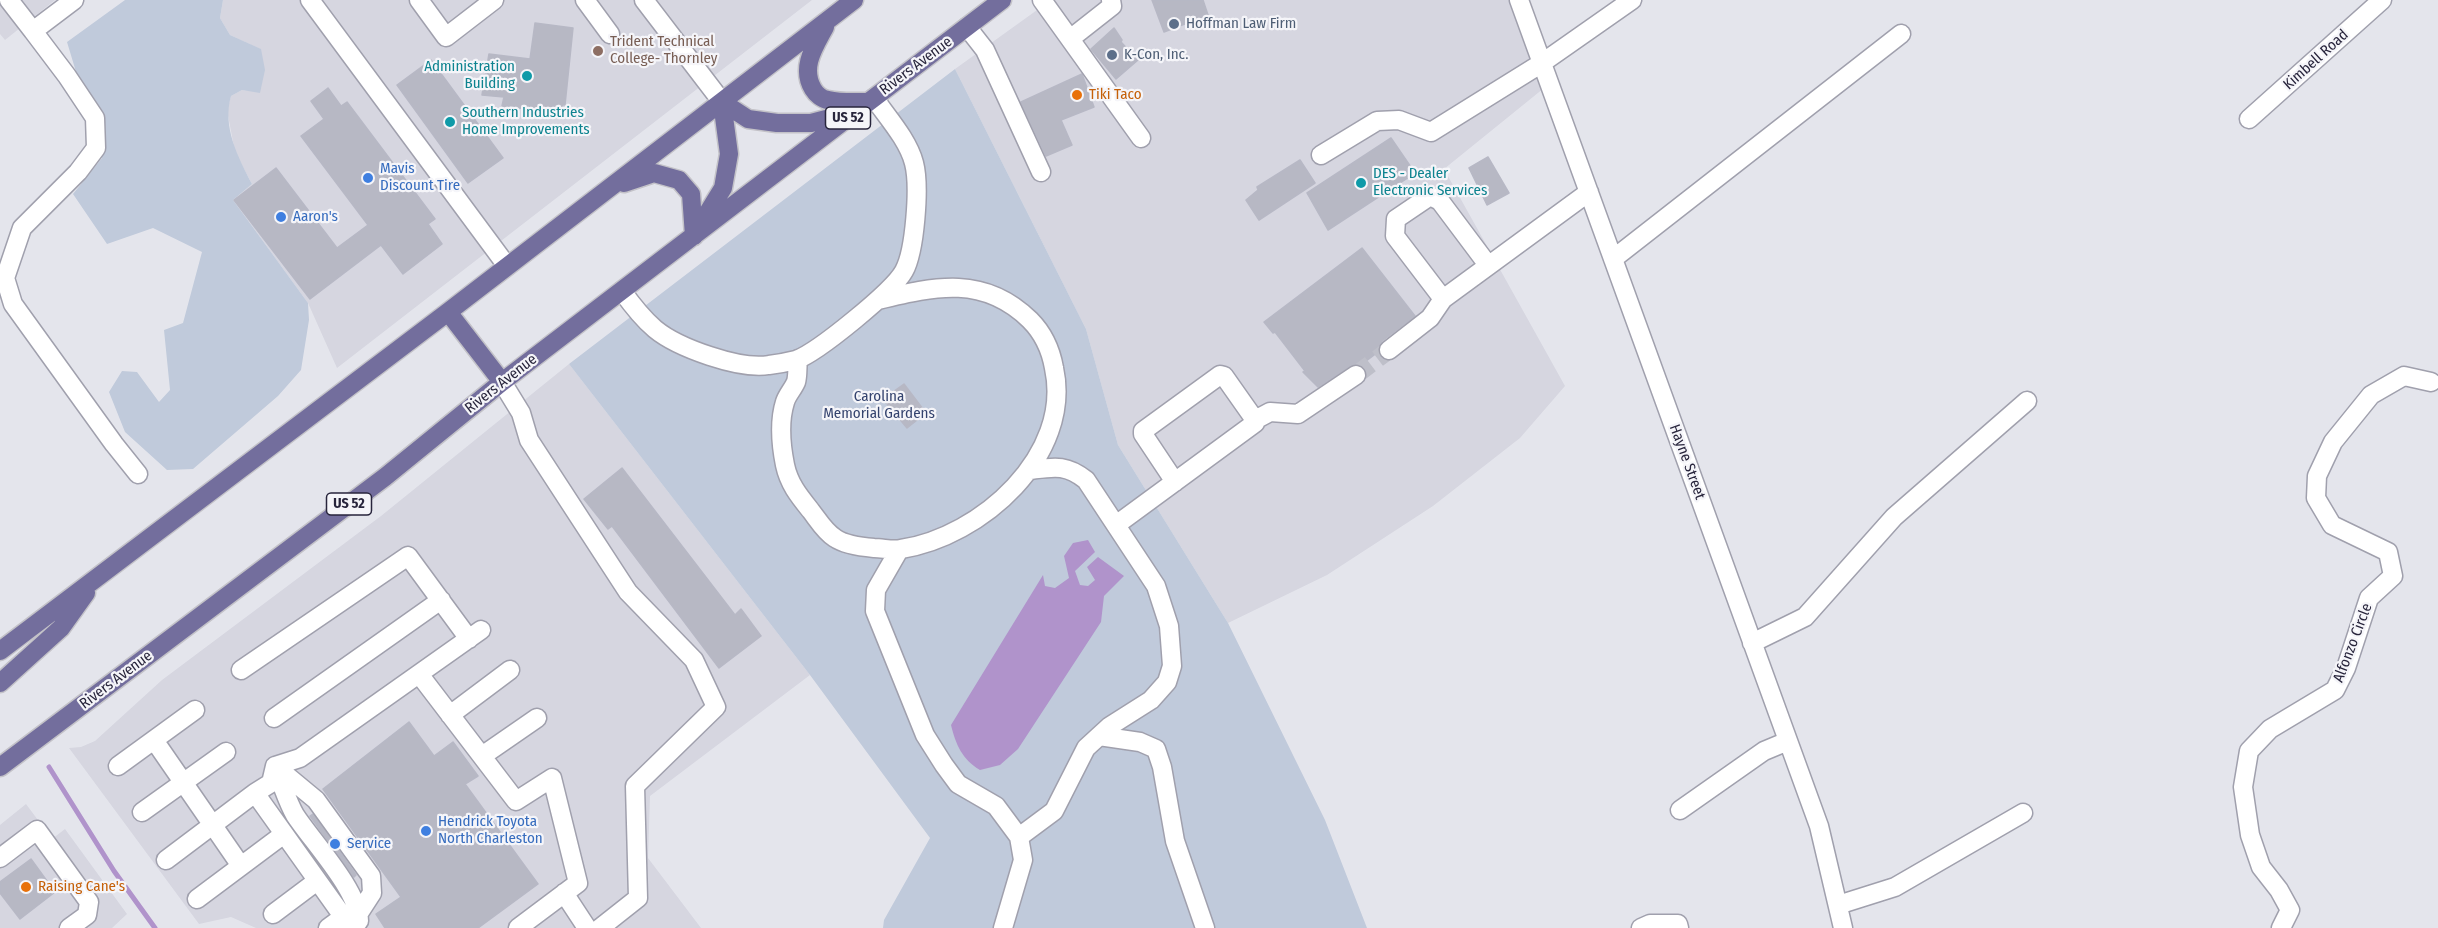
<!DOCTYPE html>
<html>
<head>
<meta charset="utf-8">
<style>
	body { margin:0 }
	canvas { display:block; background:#e4e5ec }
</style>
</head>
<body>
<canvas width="2438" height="928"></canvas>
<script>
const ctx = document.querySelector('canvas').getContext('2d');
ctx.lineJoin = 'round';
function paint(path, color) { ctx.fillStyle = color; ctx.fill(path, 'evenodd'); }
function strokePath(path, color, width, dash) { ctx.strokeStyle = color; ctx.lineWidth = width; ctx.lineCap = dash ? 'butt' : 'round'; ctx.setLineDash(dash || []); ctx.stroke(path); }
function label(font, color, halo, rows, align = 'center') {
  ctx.font = font + ' "Fira Sans Condensed",sans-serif'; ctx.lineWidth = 4.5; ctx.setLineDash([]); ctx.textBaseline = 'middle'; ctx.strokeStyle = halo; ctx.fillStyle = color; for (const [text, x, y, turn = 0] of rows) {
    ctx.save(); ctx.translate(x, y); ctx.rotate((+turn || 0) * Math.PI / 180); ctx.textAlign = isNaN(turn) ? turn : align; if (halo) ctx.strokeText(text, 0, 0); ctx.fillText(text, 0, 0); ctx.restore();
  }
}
paint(new Path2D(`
	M0,0h55l-50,40 -5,-6z
	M223,0h589l-475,368 -29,-65 -75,-103 19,-16 -17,-32 -8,-42 4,-14 11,-6 18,2v-43l-30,-14 -10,-17z
	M1051,0h468l30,84 -105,85 121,217 -45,52 -87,68 -106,69 -99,48 -110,-178 -32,-116 -131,-260z
	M569,364l241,311 -160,121 -2,62 53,70h-445l-25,-11 -32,7 -130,-176 12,-1 14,-6 67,-61 219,-164z
	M26,804l26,35 13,-10 62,85 -15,14h-112v-103z`), '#d6d6e0');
paint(new Path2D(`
	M125,0h98l-3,18 10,17 31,14 4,21 -5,23 -18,-3 -11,6c-9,31 7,61 21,88l-19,16 75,103 1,17 -8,50 -23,26 -85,73 -26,1 -42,-38 -16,-40 13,-21 15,1 22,30 11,-12 -6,-60 19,-7 19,-71 -49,-24 -46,16 -34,-50 29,-36 -35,-116z
	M955,69l131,260 32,116 110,178 97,197 42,108h-484l1,-8 46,-82 -120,-163 -241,-311z`), '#c0cadb');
paint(new Path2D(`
	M1088,540l7,12 -20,19 5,14 8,1 7,-6 -8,-13 11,-10 26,19 -20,20 -3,26 -83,127 -18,16 -20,5c-18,-11 -24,-25 -29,-45l92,-150 2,11 10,2 14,-10 -5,-22 9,-13z`), '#b093cb');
strokePath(new Path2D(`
	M49,767l65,104 41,57`), '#b093cb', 5);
const building = new Path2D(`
	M1152,0h51l5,15 -44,17z
	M535,23l38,5 -8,77 -2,-1 -1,9 -60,-7 2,-9 -22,-2 7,-41 41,5z
	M1114,28l8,12 -1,2 17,18 -22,19 -25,-30z
	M431,60l72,98 -35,25 -71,-98z
	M1082,74l12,33 -33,13 11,25 -26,11 -25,-54z
	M328,88l13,18 6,-4 88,117 -7,5 14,20 -39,30 -22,-29 -71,54 -76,-99 42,-32 61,80 31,-23 -67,-89 23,-17 -13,-18z
	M1391,138l24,35 -87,57 -21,-37z
	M1488,157l21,36 -22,12 -18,-37z
	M1300,160l15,23 -56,37 -13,-20 12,-10 -1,-3z
	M1362,248l53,68 -33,25 -4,11 -17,13 -11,1 -32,21 -15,-15 2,-1 -30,-39 -2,1 -9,-11z
	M904,384l22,29 -19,15 -24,-29z
	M622,468l113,147 6,-6 20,27 -42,32 -107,-142 -4,3 -24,-30z
	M409,722l25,34 19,-14 25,34 -13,8 73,100 -60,44h-93l-9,-14 25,-17 -78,-108z
	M313,814l43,61 -2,2 -44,-61z
	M31,859l24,33 -35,27 -20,-26v-11z`);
paint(building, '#b7b8c4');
strokePath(building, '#b7b8c5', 1.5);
strokePath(new Path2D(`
	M1356,375l33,-25`), '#bebfc9', 18, [18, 9]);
const minor = new Path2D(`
	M9,0l24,31 41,-31
	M310,0l197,266
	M419,0l27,37 48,-37
	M585,0l25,34
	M644,0l78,102
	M1042,0l28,39 42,-33 -1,-6
	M1519,0l300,826 24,102
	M967,27l18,23 56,122
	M33,31l34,45 28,42 1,30 -18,24 -56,56 -17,50 8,26 101,140 24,30
	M1070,39l71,99
	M2249,119l133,-119
	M1321,155l56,-34 22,-1 32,12 111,-69 90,-63
	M1613,259l288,-225
	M1488,265l-48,-64 -10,-5 -34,23 -1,17 48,63 146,-107
	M622,291c10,14 20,27 33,38 23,19 85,41 114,36 9,-1 19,-3 27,-5 22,-8 97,-69 108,-89 11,-20 16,-85 10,-108 -6,-23 -26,-45 -40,-65
	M1389,350l41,-32 13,-19
	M798,359c-1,7 0,16 -2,23 -3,7 -9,13 -11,20 -6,19 -4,43 0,63 4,19 14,31 26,46 7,9 14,21 24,27 10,7 27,9 39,10 9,0 19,3 27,1 80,-12 172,-94 153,-181 -3,-17 -11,-35 -24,-48 -46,-45 -94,-34 -152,-20
	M502,382l19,31 8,27 99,152 66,68 22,47 -81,79 3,112 -38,30
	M1255,420l15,-8 28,2 58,-39
	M1116,525l139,-102v-3l-31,-44 -4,-1 -77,56v3l32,48
	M899,550l-23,40 -1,21 50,124 19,30 14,19 38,22 23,31 4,23 -20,68
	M1752,643l53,-26 89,-100 133,-116
	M241,670l167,-114 61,83
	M419,674l97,127 36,-23 26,105 -60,45
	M450,715l60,-45
	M274,718l167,-118
	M1099,736l41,6 16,7 6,18 13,74 30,87
	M154,740l87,126
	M482,756l55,-38
	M118,766l77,-56
	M275,766l25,-8 181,-128
	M275,766l-4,17 -16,10 92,129 1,6
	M275,766l41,34 55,76 1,17 -13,20
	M275,768c7,15 12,33 20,47 17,26 64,76 64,106
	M1680,810l84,-59 24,-10
	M142,812l84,-60
	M1019,837l35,-26 32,-63 24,-22 41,-26 16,-18 5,-16 -3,-40 -13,-40 -70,-106c-20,-16 -32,-13 -56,-10
	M0,858l37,-28 52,72 -2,13 -18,13
	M166,860l89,-67
	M564,893l23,35
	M197,899l87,-65
	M1838,905l57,-18 128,-74
	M273,914l44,-33
	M328,928l15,-11
	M1641,928l9,-4h28l1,4
	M2281,928l9,-18 -11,-20 -18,-23 -11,-32 -7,-48 6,-36 21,-22 65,-39 11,-22 23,-70 24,-22 -5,-24 -56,-27 -16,-27 1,-22 16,-34 38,-47 33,-19 27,6`);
const major = new Path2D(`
	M825,27c-10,19 -25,40 -12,62 3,5 9,10 15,11 12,3 26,2 39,2
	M722,102l26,17 29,4h34l38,-10
	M624,183l30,-10 25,7 12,14 3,42
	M699,227l24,-39 6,-34 -7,-52
	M448,312l54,70
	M0,651l448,-339 406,-312
	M0,683l61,-55 25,-35
	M0,767l385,-290 117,-95 500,-382`);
strokePath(minor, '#a0a0ad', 21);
strokePath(major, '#c3c2c8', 21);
strokePath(minor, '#fff', 18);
strokePath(major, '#736e9d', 18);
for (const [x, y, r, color] of [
	[1174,24,6,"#5c6f8a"],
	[598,51,6,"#8d6e63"],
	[1112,55,6,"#5c6f8a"],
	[527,76,6,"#0f9aa8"],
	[1077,95,6,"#e8710a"],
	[450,122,6,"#0f9aa8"],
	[368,178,6,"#3f7fe0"],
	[1361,183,6,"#0f9aa8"],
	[281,217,6,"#3f7fe0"],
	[426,831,6,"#3f7fe0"],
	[335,844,6,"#3f7fe0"],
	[26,887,6,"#e8710a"]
]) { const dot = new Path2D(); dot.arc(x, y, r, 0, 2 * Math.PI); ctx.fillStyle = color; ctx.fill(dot); strokePath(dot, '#f5f5f9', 2); }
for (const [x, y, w] of [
	[848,118,45],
	[349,504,45]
]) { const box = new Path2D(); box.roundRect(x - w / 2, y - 11, w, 22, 4.5); ctx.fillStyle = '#f5f5f9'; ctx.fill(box); strokePath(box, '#28253c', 1.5); }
label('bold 14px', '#28253c', null, [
	["US 52",848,118],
	["US 52",349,504]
]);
label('15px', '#4e5e75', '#f5f5f9', [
	["Hoffman Law Firm",1186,24],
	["K-Con, Inc.",1124,55]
], 'left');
label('15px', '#785e54', '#f5f5f9', [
	["Trident Technical",610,42],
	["College- Thornley",610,59]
], 'left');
label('15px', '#28253c', '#f5f5f9', [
	["Kimbell Road",2316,60,-42],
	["Rivers Avenue",916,66,-37],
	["Rivers Avenue",501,384,-38],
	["Hayne Street",1687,462,70],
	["Alfonzo Circle",2353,643,-69],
	["Rivers Avenue",116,680,-37]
]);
label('15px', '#0d838f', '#f5f5f9', [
	["Administration",515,67,"right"],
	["Building",515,84,"right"],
	["Southern Industries",462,113],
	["Home Improvements",462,130],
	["DES - Dealer",1373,174],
	["Electronic Services",1373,191]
], 'left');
label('15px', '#c56008', '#f5f5f9', [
	["Tiki Taco",1089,95],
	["Raising Cane's",38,887]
], 'left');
label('15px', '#366cbe', '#f5f5f9', [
	["Mavis",380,169],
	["Discount Tire",380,186],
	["Aaron's",293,217],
	["Hendrick Toyota",438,822],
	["North Charleston",438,839],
	["Service",347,844]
], 'left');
label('15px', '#34436e', '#f5f5f9', [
	["Carolina",879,397],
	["Memorial Gardens",879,414]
]);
</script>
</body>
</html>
